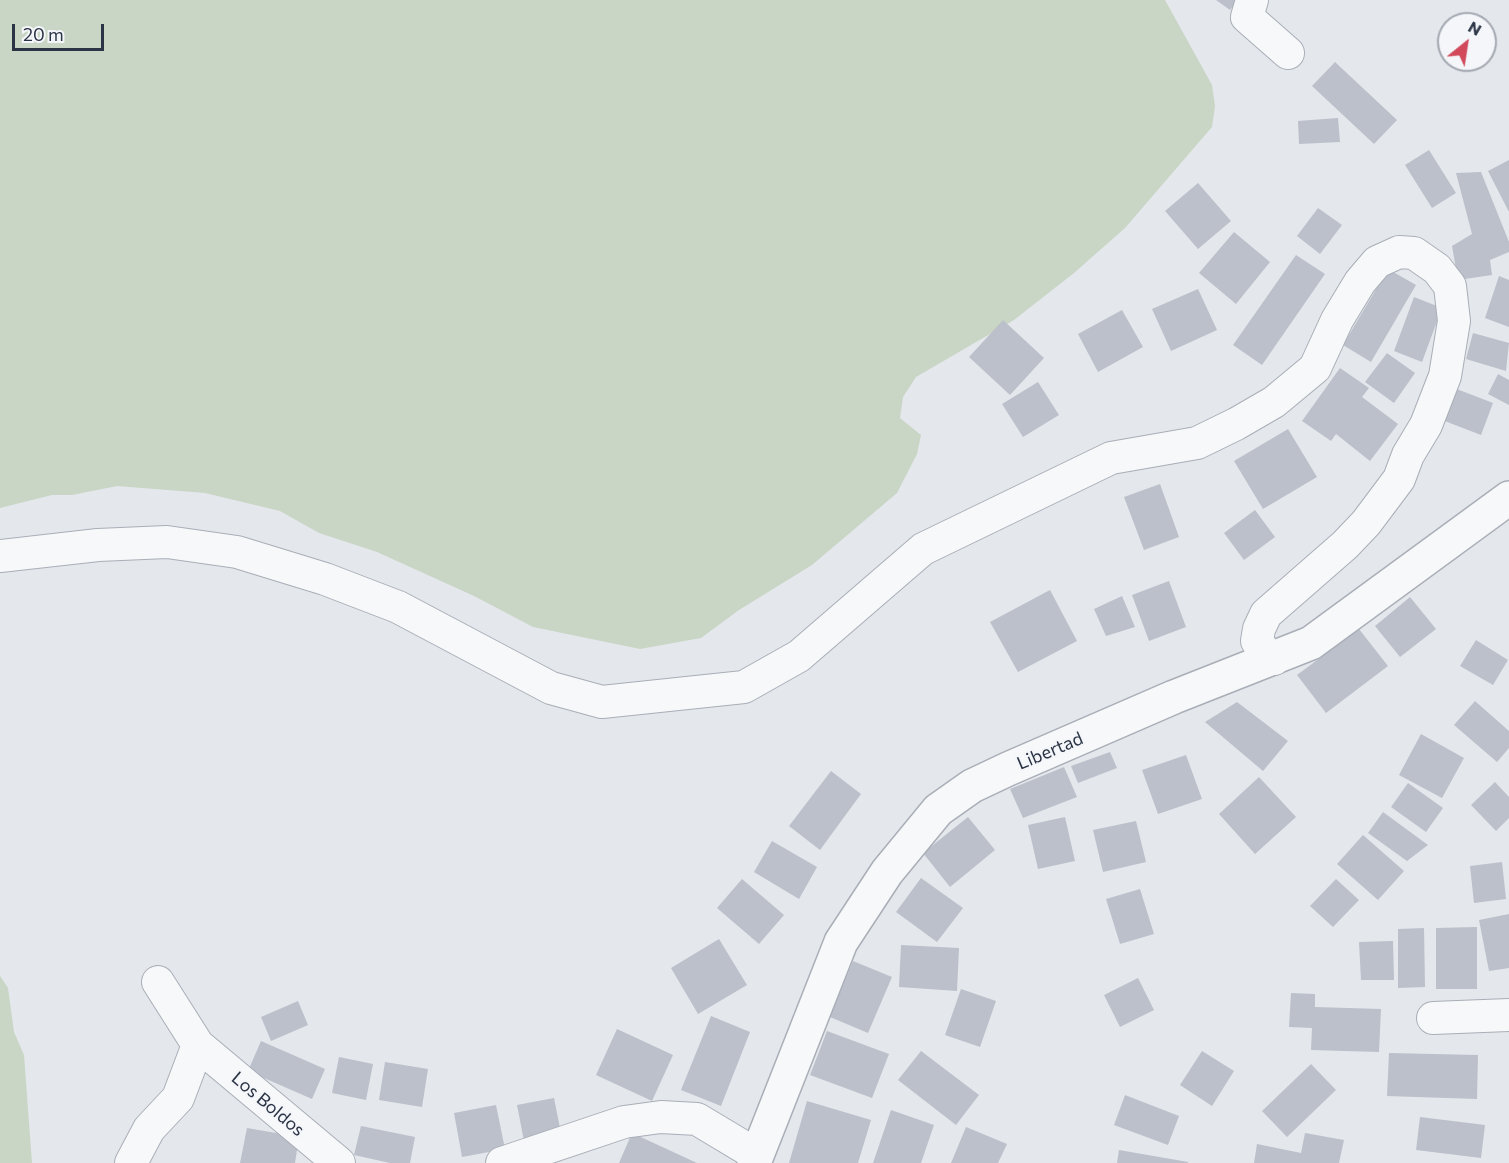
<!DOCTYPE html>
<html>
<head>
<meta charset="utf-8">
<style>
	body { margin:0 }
	#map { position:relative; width:1509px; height:1163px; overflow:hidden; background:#e4e7ec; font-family:Commissioner,sans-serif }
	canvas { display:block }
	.north { position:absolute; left:1437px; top:12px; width:60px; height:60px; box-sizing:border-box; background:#f4f6f9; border:2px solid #a4a8b1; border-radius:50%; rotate:30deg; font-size:16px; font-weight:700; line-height:24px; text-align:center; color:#2b3445 }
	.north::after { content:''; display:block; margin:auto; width:21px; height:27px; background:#d1495b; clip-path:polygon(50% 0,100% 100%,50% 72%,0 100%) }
	.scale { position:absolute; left:12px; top:24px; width:92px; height:27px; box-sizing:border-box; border:3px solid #2b3445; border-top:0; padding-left:8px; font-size:18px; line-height:21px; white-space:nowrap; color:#2b3445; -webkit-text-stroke:4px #f4f6f9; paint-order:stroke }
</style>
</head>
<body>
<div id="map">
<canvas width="1509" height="1163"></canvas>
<div class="north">N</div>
<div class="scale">20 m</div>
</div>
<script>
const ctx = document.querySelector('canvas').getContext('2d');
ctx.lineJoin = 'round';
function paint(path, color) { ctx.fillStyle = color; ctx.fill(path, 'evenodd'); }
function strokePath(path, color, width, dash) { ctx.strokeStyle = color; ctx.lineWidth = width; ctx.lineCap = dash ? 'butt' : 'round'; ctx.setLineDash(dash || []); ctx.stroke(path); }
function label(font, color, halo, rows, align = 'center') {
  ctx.font = font + ' Commissioner,sans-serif'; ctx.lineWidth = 4.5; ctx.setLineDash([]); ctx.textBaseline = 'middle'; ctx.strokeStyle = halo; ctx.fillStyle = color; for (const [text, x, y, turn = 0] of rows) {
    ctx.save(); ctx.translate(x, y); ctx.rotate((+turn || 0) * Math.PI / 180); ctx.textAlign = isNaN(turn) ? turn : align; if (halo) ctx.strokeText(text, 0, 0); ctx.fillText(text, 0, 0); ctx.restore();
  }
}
paint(new Path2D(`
	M0,0h1165l47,85 3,21 -3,21 -87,101 -51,45 -60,47 -98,57 -13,20 -3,21 21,17 -4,19 -20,39 -85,72 -73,45 -38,28 -61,11 -107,-22 -59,-31 -97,-44 -58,-19 -39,-22 -75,-18 -88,-7 -45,9h-20l-52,13z
	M0,976l8,12 6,44 10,23 8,108h-32z`), '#c9d6c5');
paint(new Path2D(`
	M1216,0h22l-8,10z
	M1335,62l62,58 -23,24 -62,-58z
	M1338,118l2,24 -41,2 -1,-23z
	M1429,150l27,43 -24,15 -27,-43z
	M1509,160v52l-21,-41z
	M1481,172l28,70v10l-19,8 2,15 -34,5 -6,-34 20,-12 -16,-61z
	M1198,183l33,38 -33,28 -33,-38z
	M1318,208l24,17 -22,29 -23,-18z
	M1234,232l36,30 -34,42 -37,-31z
	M1296,255l29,19 -63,91 -29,-20z
	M1388,269l28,16 -45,77 -28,-17z
	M1499,276l10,4v47l-24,-9z
	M1198,289l19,41 -46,21 -19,-42z
	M1414,297l28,11 -20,54 -28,-11z
	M1122,310l21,37 -45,25 -20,-38z
	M1003,320l41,38 -34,37 -41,-38z
	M1473,333l36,10 -3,28 -40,-12z
	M1387,353l28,20 -21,30 -29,-21z
	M1340,368l29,20 -7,9 36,27 -28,37 -34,-27 -5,7 -29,-20z
	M1498,374l11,6v25l-21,-11z
	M1038,382l21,33 -36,22 -21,-33z
	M1449,386l44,17 -12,32 -44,-17z
	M1288,429l29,48 -54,32 -29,-48z
	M1160,484l19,53 -35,13 -20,-53z
	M1255,510l20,27 -31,23 -20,-27z
	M1169,581l17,46 -37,14 -17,-46z
	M1050,590l27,51 -59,31 -28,-50z
	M1122,596l13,31 -29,9 -12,-27z
	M1410,597l26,32 -36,28 -25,-31z
	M1359,629l29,37 -62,47 -29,-38z
	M1476,640l32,20 -15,25 -33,-19z
	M1475,701l34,30v17l-12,14 -43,-37z
	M1237,702l51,39 -25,30 -58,-49z
	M1421,734l43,24 -22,40 -43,-23z
	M1110,752l7,16 -39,15 -7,-17z
	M1186,755l16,44 -44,15 -16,-44z
	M1064,767l13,30 -54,21 -13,-29z
	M831,771l30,23 -41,56 -31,-24z
	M1259,777l37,40 -41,37 -36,-40z
	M1495,782l14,15v21l-13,13 -25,-26z
	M1408,783l35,25 -17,24 -35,-25z
	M1383,812l45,33 -21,16 -39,-28z
	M968,817l27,33 -45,37 -27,-34z
	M1065,817l10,44 -37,8 -10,-44z
	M1136,821l10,41 -43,10 -10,-42z
	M1363,835l41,36 -26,29 -41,-36z
	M772,841l45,26 -18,32 -45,-27z
	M1502,862l4,37 -32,4 -4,-37z
	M921,878l42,30 -26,34 -41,-30z
	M742,879l42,36 -25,29 -42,-36z
	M1336,879l23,21 -26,27 -23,-21z
	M1140,889l14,45 -34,10 -14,-45z
	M1509,914v54l-20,3 -10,-51z
	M1477,927v62h-41v-61z
	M1424,928l1,59 -27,1v-59z
	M719,939l28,46 -49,29 -27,-46z
	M1393,941l1,39h-33l-2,-38z
	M901,945l58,3 -2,43 -58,-4z
	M853,961l39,16 -24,56 -38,-16z
	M1138,978l16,32 -34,17 -16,-32z
	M961,989l35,12 -16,46 -35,-12z
	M1291,993l24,1v13l66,2 -2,43 -68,-2 1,-22 -23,-1z
	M298,1001l10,24 -37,16 -10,-24z
	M711,1016l39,16 -29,74 -40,-16z
	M617,1029l56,26 -21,46 -56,-26z
	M827,1031l62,23 -17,44 -62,-23z
	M261,1041l64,28 -13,30 -64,-28z
	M921,1051l58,44 -23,30 -58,-45z
	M1202,1051l32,20 -22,35 -32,-21z
	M1389,1053l89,2 -1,44 -90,-3z
	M339,1057l34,7 -7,36 -34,-7z
	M385,1062l43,7 -6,38 -43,-7z
	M1311,1064l25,26 -49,47 -25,-26z
	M1125,1095l54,21 -11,29 -54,-20z
	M554,1098l7,35 -37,8 -7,-36z
	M807,1101l64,19 -13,43h-69z
	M496,1105l9,44 -43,8 -8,-44z
	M891,1110l43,15 -13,38h-48z
	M1420,1117l65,8 -4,33 -65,-8z
	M361,1126l54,11 -5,26h-20l-36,-8z
	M966,1127l41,17 -9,19h-47z
	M247,1128l52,9 -4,26h-55z
	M632,1133l65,30h-78z
	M1305,1133l39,7 -5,23h-85l3,-19 44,9z
	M1119,1150l69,12v1h-71z`), '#bbc0ca');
const minor = new Path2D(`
	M1252,0l-5,17 41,36
	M0,556l98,-11 69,-3 70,10 88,27 73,28 153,81 51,14 142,-15 55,-31 124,-107 188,-91 86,-15 39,-19 38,-22 41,-34 22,-48 23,-38 17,-20 22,-10 15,1 23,16 13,17 4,35 -9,55 -19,49 -18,30 -9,24 -33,44 -21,22 -79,69 -7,15 -2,12 8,12 9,6
	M158,982l40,63 141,118
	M1433,1018l76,-3
	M131,1163l18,-34 29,-31 20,-53
	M502,1163l122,-41 37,-5 36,2 60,36`);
const tertiary = new Path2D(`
	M754,1163l87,-221 46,-70 51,-62 34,-24 36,-17 166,-72 137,-54 198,-145`);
strokePath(minor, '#a9aeb7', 34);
strokePath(tertiary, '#a9aeb7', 36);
strokePath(minor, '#f7f8fa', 32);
strokePath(tertiary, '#f7f8fa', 33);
label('18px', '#2b3445', '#f4f6f9', [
	["Libertad",1050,751,-23],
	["Los Boldos",268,1104,40]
]);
</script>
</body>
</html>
